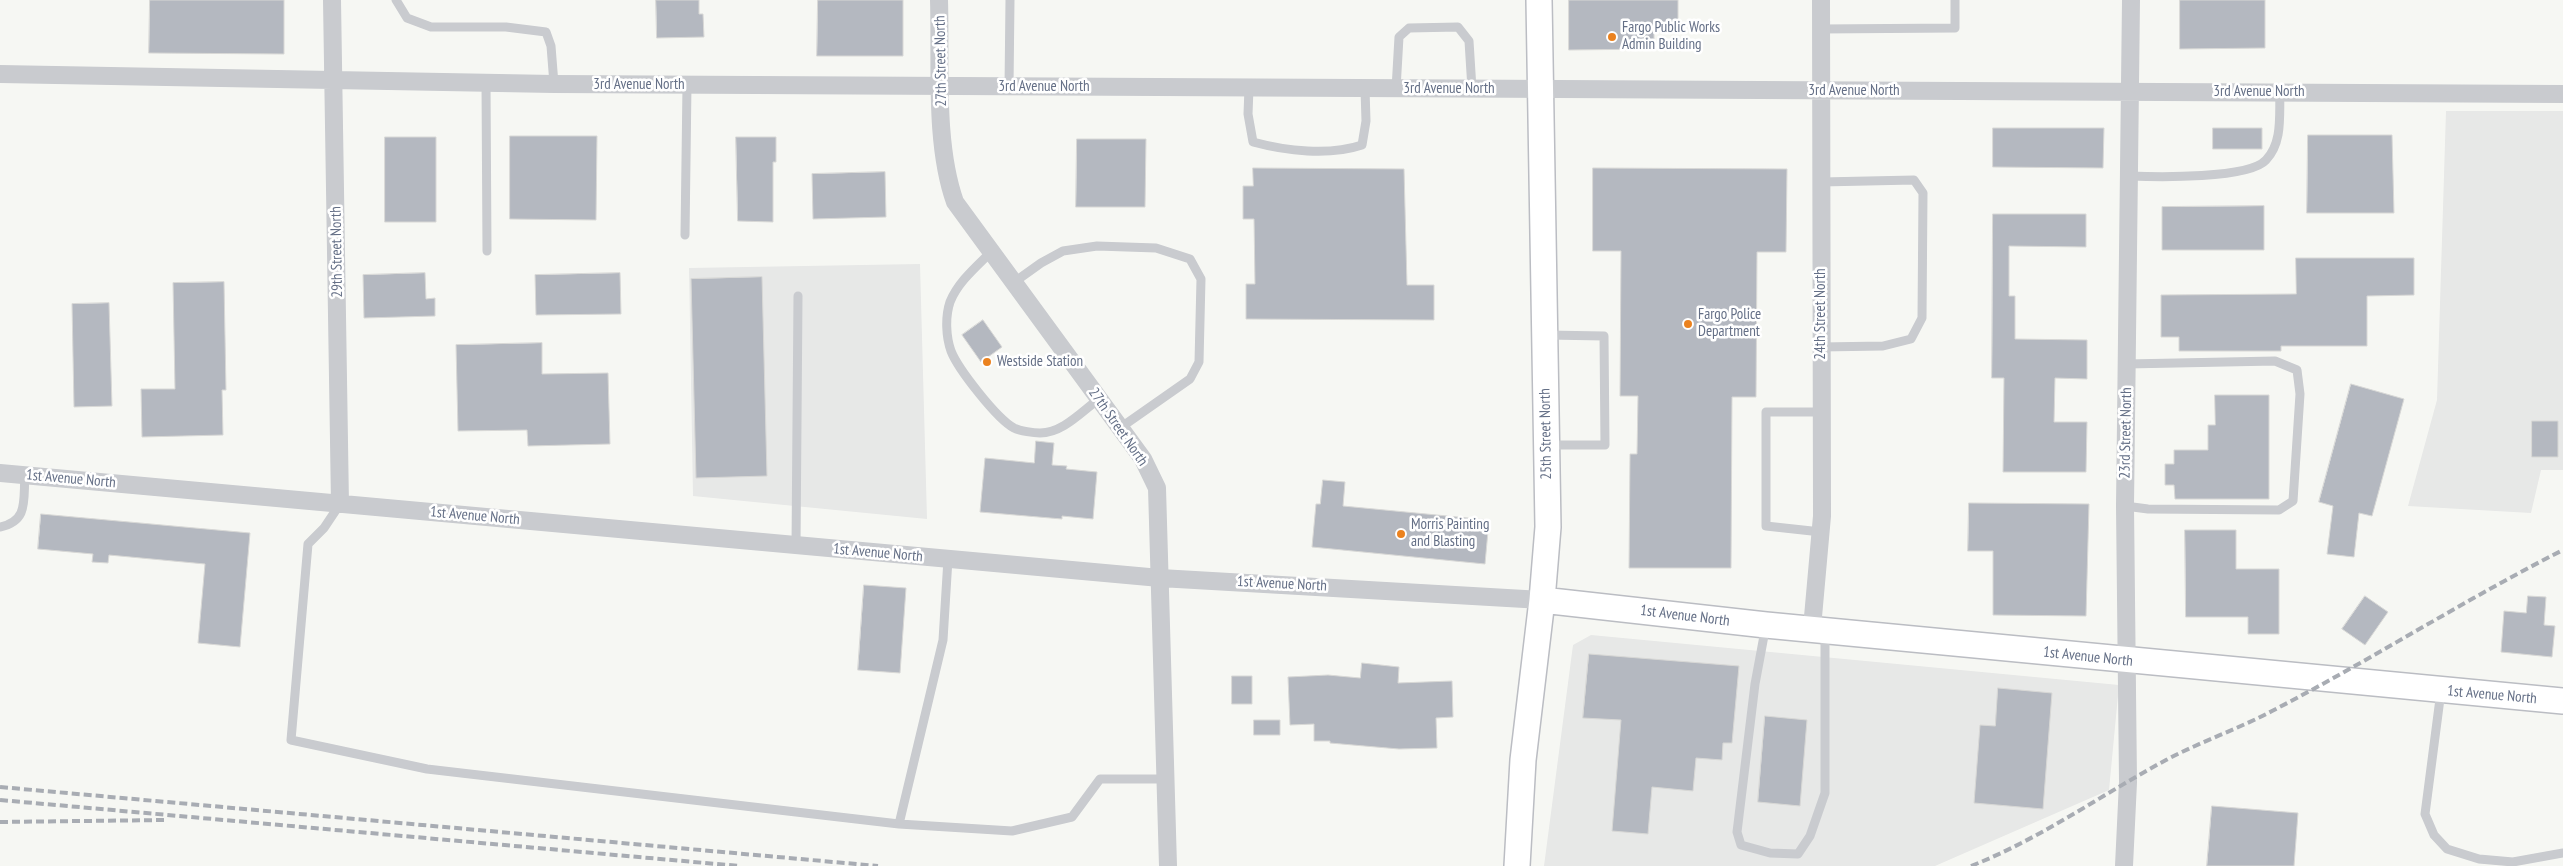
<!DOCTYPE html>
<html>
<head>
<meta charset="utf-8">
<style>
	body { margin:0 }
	canvas { display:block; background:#f6f7f3 }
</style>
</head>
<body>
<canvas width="2563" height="866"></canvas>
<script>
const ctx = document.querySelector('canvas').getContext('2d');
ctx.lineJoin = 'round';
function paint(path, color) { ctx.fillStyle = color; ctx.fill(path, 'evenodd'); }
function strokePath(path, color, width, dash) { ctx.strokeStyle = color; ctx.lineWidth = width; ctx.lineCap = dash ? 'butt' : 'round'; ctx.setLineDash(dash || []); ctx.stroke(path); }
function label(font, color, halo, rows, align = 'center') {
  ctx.font = font + ' "PT Sans Narrow",sans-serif'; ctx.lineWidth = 5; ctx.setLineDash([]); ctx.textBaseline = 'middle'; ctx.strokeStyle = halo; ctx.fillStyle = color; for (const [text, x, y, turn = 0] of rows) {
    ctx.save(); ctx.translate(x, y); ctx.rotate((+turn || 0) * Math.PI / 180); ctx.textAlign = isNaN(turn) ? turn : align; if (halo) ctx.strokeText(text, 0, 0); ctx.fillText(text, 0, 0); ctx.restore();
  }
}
paint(new Path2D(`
	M2446,111h117v359h-22l-10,43 -123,-7 29,-106z
	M920,264l7,255 -234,-23 -4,-228z
	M1591,635l528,50 -10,105 -174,76h-391l29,-221z`), '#e7e8e7');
const building = new Path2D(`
	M150,0h134v54l-135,-1z
	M656,0h43v14h4l1,23 -47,1z
	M818,0h85v56h-86z
	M1569,0h109v25h-24v24l-85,1z
	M2180,0h85v48l-85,1z
	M1993,128h111l-1,40 -110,-1z
	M2213,128h49v21h-49z
	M2308,135h84l2,78h-87z
	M510,136h87l-1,84 -86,-1z
	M385,137h51v85h-51z
	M736,137h40v25h-3v60l-35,-1z
	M1077,139h69l-1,68h-69z
	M1253,168l151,1 3,116h27v35l-188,-1v-35h9l-1,-65h-11v-33h10z
	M1593,168l194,1 -1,83h-29l-1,145h-24l-1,171h-102l1,-114h7l1,-58h-18l1,-145h-28z
	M885,172l1,45 -73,2 -1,-45z
	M2264,206v44h-102v-43z
	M1993,214h93v33l-77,-1v50h6v43l72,1v39l-32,-1 -1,44h33l-1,50h-83l1,-94h-12z
	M2296,258h118v37l-47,1v50h-86v5h-102v-14h-18v-42l135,-1z
	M425,273l1,26 9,-1v18l-71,2 -1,-43z
	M620,273l1,41 -85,1 -1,-40z
	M762,277l5,199 -71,2 -5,-199z
	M224,282l2,108h-4l1,45 -81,2 -1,-48h34l-2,-106z
	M109,303l3,103 -38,1 -2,-103z
	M983,320l19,27 -21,15 -19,-27z
	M542,343v31l66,-1 2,71 -82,2 -1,-16 -69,1 -2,-86z
	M2351,384l53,15 -32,117 -13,-3 -5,44 -27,-3 6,-48 -14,-4z
	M2215,395h54v104h-94l-1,-14h-9v-21h9v-14h34v-25h7z
	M2532,421h26v36h-26z
	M1036,441l18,2 -2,22 15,1 -1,3 31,3 -4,47 -31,-3v3l-82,-7 5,-54 49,5z
	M1323,480l22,2 -2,24 146,14 -4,44 -173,-17 4,-43h4z
	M1969,503l120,1 -3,112 -93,-1v-64h-25z
	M41,514l209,19 -10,114 -42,-4 7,-79 -96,-9 -1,8 -16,-1 1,-8 -55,-5z
	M2185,530h51v39h43v65h-31v-17h-62z
	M864,585l42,3 -6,85 -42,-3z
	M2365,596l23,16 -23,33 -23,-16z
	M2528,596l18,1 -2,28 11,1 -3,31 -51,-5 3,-41 22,2z
	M1589,654l150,12 -7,77h-9l-1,17 -26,-2 -3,33 -41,-4 -4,47 -36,-3 9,-111 -38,-2z
	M1362,663l37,4 -1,16 54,-2 1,36 -17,1 1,30 -38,1 -69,-6v-2h-16v-17l-24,1 -2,-48 40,-2 32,3z
	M1232,676h20v28h-20z
	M1998,688l54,5 -9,116 -69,-6 6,-78 15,1z
	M1765,716l42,4 -7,86 -42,-4z
	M1254,720h26v15h-26z
	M2212,806l86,7 -4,53h-87z`);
paint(building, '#b4b8c0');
strokePath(building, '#d8d8d6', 1);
const secondary = new Path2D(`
	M1542,600l224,25 797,76
	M1517,866l6,-106 19,-160 6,-73 -9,-527`);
strokePath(secondary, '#bbbdc3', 28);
strokePath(new Path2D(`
	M396,0l11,18 24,9h75l40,5 5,14 3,38
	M1821,29l134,-1v-28
	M486,83l1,168
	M1009,87l1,-87
	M1249,88l-1,26 5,28c33,9 76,14 109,3l4,-24 -1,-32
	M1396,89l3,-52 10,-9 49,-1 11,14 3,48
	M2130,176c27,1 119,3 136,-16 17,-18 13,-45 14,-67
	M1821,182l93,-2 9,13 -1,125 -11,21 -28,7 -62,1
	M685,235l2,-150
	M991,252c-15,15 -33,30 -41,50 -5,15 -4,35 1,49 7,18 46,68 63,77 6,3 20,5 26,5 23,0 42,-22 59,-34
	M1013,283l28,-20 22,-12 34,-5 59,2 34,11 11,20 -2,83 -9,17 -70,49
	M1547,335l57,1 1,109h-58
	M340,504l-16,24 -16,16 -17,196 136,29 472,55 113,7 60,-14 28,-38h67
	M2125,506l23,3 131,1 14,-9 7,-107 -3,-24 -22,-9 -148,3
	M0,527c29,-6 23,-27 25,-52
	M1821,532l-55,-6v-114h56
	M796,546l2,-250
	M1766,625l-11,59 -18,148 4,13 29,8 28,1 12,-18 15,-43v-160
	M2441,691l-16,123 9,21 13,14 32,10 34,3 50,-9
	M899,824l44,-184 5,-81`), '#c9cbcf', 9);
strokePath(new Path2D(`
	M332,0l8,504
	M939,0c2,63 -5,143 16,202l188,257 14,29 11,378
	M0,74l554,10 2009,10
	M0,473l1160,105 382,22
	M1812,628l10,-112 -1,-516
	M2124,866l4,-84 -3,-276 6,-506`), '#c9cbcf', 18);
strokePath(secondary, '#fff', 25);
strokePath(new Path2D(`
	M0,787l878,79
	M0,800l739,66
	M0,822l164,-2
	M1971,866c69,-27 130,-71 195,-106 34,-18 72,-31 106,-49 99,-51 192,-111 291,-161`), '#a8acb3', 4, [8, 4]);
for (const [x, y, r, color] of [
	[1612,37,5,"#eb821f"],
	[1688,324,5,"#eb821f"],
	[987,362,5,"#eb821f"],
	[1401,534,5,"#eb821f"]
]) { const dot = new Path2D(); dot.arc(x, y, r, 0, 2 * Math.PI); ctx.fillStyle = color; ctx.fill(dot); strokePath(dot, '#fff', 2); }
label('15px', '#646f86', '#fff', [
	["Fargo Public Works",1622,28],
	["Admin Building",1622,45],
	["Fargo Police",1698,315],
	["Department",1698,332],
	["Westside Station",997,362],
	["Morris Painting",1411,525],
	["and Blasting",1411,542]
], 'left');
label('15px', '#646f86', '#fff', [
	["27th Street North",941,61,-91],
	["3rd Avenue North",639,85],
	["3rd Avenue North",1044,87],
	["3rd Avenue North",1449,89],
	["3rd Avenue North",1854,91],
	["3rd Avenue North",2259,92],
	["29th Street North",337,252,-91],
	["24th Street North",1821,314,-90],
	["27th Street North",1118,427,55],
	["23rd Street North",2126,433,-89],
	["25th Street North",1546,434,-91],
	["1st Avenue North",71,479,5],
	["1st Avenue North",475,516,5],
	["1st Avenue North",878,553,5],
	["1st Avenue North",1282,584,3],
	["1st Avenue North",1685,616,7],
	["1st Avenue North",2088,657,6],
	["1st Avenue North",2492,695,5]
]);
</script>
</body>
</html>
